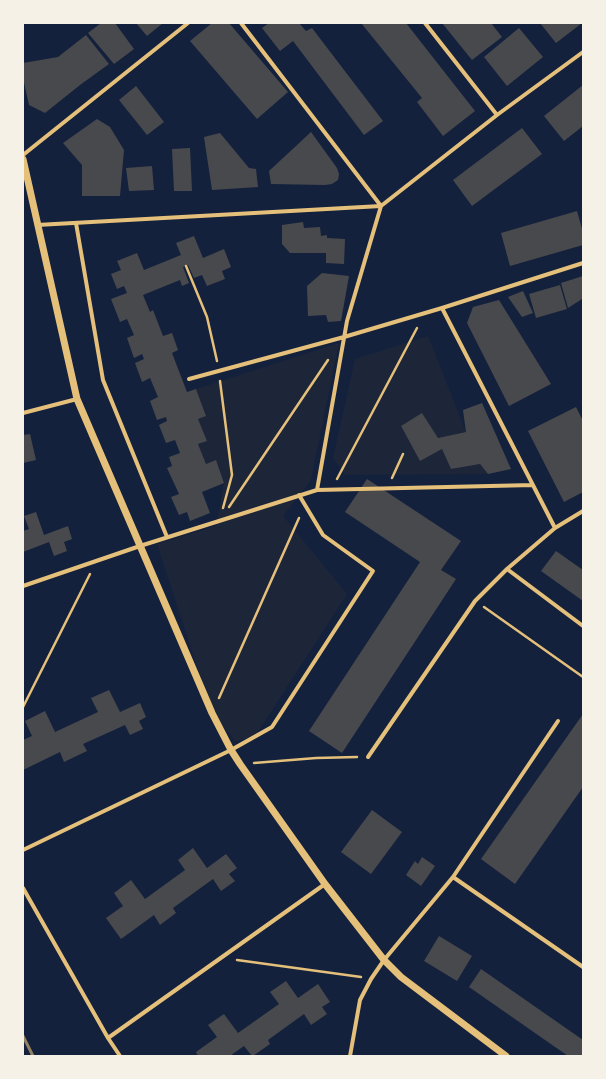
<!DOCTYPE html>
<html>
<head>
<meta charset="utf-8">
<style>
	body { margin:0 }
	#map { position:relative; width:606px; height:1079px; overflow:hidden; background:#14213d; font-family:"Work Sans",sans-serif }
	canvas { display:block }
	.frame { position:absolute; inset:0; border:24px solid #f6f1e7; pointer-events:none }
</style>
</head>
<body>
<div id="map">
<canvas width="606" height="1079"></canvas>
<div class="frame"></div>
</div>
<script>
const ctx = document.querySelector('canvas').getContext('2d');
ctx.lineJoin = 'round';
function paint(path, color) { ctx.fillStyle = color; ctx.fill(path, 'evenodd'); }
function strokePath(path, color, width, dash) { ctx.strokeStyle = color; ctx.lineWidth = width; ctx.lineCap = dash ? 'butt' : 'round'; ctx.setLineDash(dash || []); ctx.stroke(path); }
paint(new Path2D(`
	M428,336l38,96 -28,6 -16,-25 -21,14 19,34 22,-12 9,20 29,-5 8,10 -143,1 -12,-17 22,-99z
	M339,343l-28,137 -28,36 64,78 -93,144 -19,3 -23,-28 -55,-169 59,-18 8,-43 -8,-23 -10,4 -8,-20 9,-3 -9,-22 8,-3 -10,-27z`), '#1d2539');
paint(new Path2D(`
	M101,23h14l19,26 -20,15 -26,-31z
	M136,23h27l-16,13z
	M212,23h17l59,69 -31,27 -67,-78z
	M269,23h30l7,8 6,-3 71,93 -19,14 -71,-94 -13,10 -18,-23z
	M361,23h45l69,88 -32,25 -26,-34 5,-4z
	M442,23h49l11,14 -30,23z
	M540,23h42l-26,20z
	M519,28l24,29 -36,29 -23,-29z
	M86,35l23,29 -29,21 -35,28 -16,-8 -6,-27v-15l35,-6z
	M583,85v41l-19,15 -20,-25z
	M136,86l28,36 -17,13 -28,-35z
	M97,119l13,8 14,23 -4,46h-38v-31l-19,-22z
	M522,128l20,26 -70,52 -19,-26z
	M311,132l26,36 2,6 -1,6 -6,4 -7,1 -54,-1 -2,-13z
	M220,133l29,35 7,1 2,18 -46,3 -8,-53z
	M190,148l2,43h-18l-2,-42z
	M152,166l2,24 -25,1 -3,-23z
	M577,211l6,21v13l-73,21 -9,-33z
	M303,222l1,6 16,-1 1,9 6,-1v3l18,1 -1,25 -18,-1v-10h-36l-8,-9v-19z
	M194,236l9,22 21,-9 7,18 -9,4 3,8 -18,7 -5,-11 -8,3 -6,-13 -5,2 6,16 -7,3 -2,-6 -37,15 7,17 3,-2 10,26 9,-3 6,17 -6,3 15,39 9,-3 10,27 -8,3 9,22 -9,3 8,20 10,-4 8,23 -22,9 8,21 -20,8 -3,-9 -8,3 -8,-18 8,-3 -12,-26 5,-2 -3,-9 11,-4 -5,-13 -9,3 -7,-18 8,-4 -1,-4 -9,3 -7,-19 8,-4 -8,-19 -8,4 -7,-19 9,-4 -2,-5 -8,4 -7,-20 7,-3 -7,-16 -7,3 -9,-23 16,-6 -3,-7 -7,3 -6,-15 10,-4 -4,-9 20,-8 7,17 37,-15 -5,-12z
	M322,273l27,3 -8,45 -13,1 -2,-7 -18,1 -1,-30z
	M583,276v26l-1,-3 -14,9 -7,-25z
	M560,285l7,24 -31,9 -7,-24z
	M523,291l10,22 -11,4 -14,-20z
	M499,300l52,84 -42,22 -42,-83 6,-16z
	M482,403l29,66 -23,5 -8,-10 -29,5 -9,-20 -22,12 -19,-35 21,-13 16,25 28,-6 -3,-22z
	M576,407l7,14v71l-19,10 -36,-71z
	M30,434l6,26 -13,3v-28z
	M367,479l94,62 -20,29 15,9 -114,174 -33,-22 111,-169 -75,-50z
	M36,512l8,23 24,-9 4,13 -8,3 3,9 -13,5 -5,-14 -26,10v-21l6,-2 -5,-13z
	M556,551l27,19v31l-42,-30z
	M109,690l11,22 20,-9 6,14 -7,4 4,8 -13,6 -5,-10 -42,19 4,7 -23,11 -4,-10 -37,18v-30l9,-4 -7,-15 20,-10 10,21 43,-20 -7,-14z
	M583,714v73l-68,97 -34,-25z
	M372,810l30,22 -31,42 -30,-22z
	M193,848l14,20 19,-14 11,14 -8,6 6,7 -14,10 -8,-12 -40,29 3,5 -16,12 -6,-10 -33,24 -15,-21 17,-12 -9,-13 17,-13 14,19 40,-29 -7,-10z
	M422,857l13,9 -14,20 -15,-11 9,-14 3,3z
	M439,936l33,20 -15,25 -33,-20z
	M481,969l102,71v16h-15l-99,-69z
	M286,981l12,17 20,-14 12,18 -8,5 5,7 -16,11 -7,-11 -36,26 2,4 -17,12h-1l-8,-10 -14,10h-32l-2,-4 21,-15 -9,-12 16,-11 14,19 41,-29 -9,-12z`), '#48494c');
strokePath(new Path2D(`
	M186,266l21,51 10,44
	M220,381l12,94 -9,33
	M392,478l11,-24
	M337,479l80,-151
	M229,507l99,-147
	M484,607l99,70
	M219,698l80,-180
	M23,707l67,-133
	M254,763l62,-5 41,-1
	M237,960l124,17`), '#e5c07b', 2.5);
strokePath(new Path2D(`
	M241,23l140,183
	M425,23l72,92
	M23,155l165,-132
	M76,223l27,157 64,157
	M37,225l344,-19 116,-91 86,-63
	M442,308l113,220
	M189,379l155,-42 98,-29 141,-45
	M23,413l54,-14
	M317,490l30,-169 34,-115
	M507,569l76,57
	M23,586l117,-40 177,-56 216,-5
	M368,757l107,-156 32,-32 48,-41 28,-17
	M23,850l208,-100 41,-23 101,-156 -50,-36 -24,-40
	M453,877l130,90
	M23,888l85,150 12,18
	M108,1038l217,-154
	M350,1056l10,-56 11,-21 13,-19 69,-83 105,-156`), '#e5c07b', 4);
strokePath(new Path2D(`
	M23,159l54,240 135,314 19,37 9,14 85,120 59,76 17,17 105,79`), '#e5c07b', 7);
strokePath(new Path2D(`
	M23,1036l10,20`), '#918062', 3);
</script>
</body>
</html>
